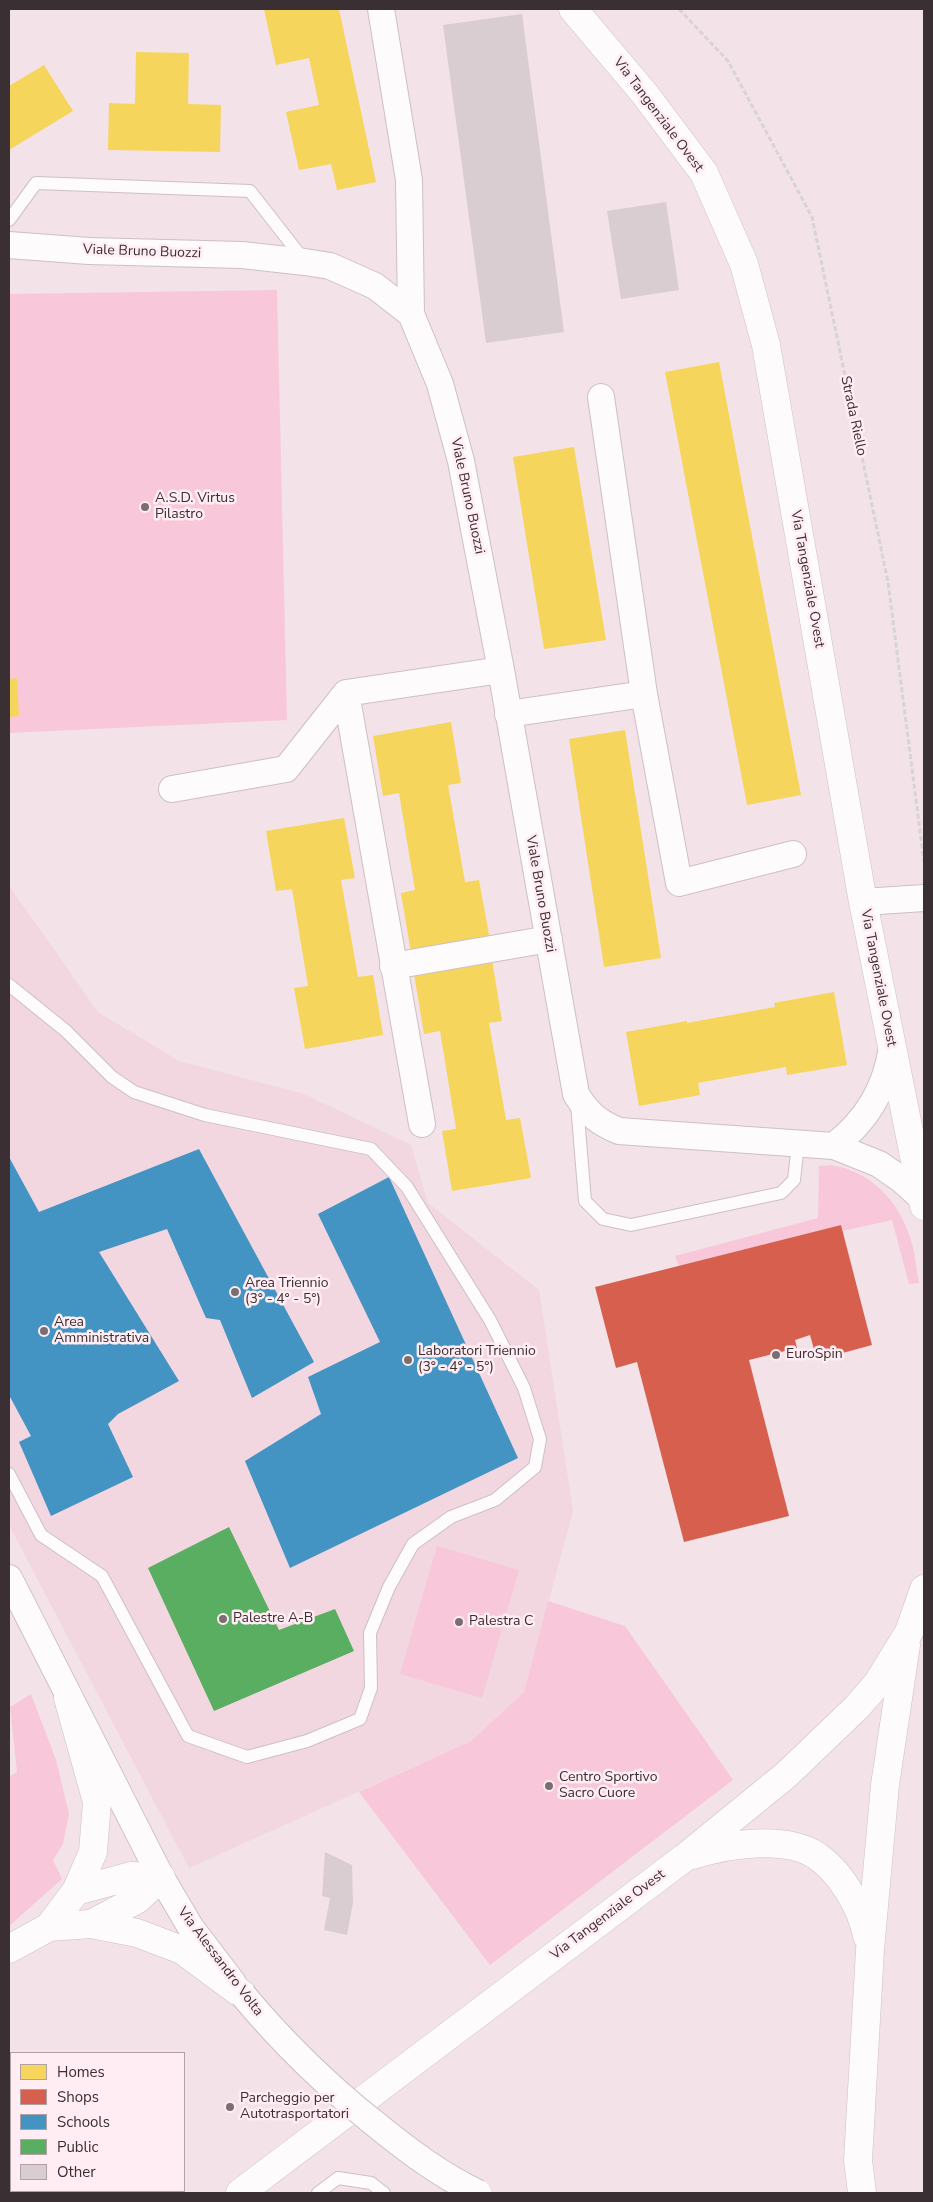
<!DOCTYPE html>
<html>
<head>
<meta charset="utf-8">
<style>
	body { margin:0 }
	#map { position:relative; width:933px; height:2202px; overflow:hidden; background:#f3e2e8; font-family:"Nunito Sans",sans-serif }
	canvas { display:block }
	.frame { position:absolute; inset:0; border:10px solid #3a2f32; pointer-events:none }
	.legend { position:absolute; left:10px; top:2052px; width:175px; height:140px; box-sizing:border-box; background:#ffedf3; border:1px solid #b0a1a6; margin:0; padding:6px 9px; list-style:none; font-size:15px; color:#3a2f32 }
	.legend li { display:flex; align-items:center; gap:10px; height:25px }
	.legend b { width:25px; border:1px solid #b0a1a6 }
</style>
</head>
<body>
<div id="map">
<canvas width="933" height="2202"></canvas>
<div class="frame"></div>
<ul class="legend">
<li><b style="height:14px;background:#f6d55c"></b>Homes</li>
<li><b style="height:14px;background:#d6604d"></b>Shops</li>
<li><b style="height:14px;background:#4393c3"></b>Schools</li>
<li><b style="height:14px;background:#5aae61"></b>Public</li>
<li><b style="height:14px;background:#dacdd1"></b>Other</li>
</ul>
</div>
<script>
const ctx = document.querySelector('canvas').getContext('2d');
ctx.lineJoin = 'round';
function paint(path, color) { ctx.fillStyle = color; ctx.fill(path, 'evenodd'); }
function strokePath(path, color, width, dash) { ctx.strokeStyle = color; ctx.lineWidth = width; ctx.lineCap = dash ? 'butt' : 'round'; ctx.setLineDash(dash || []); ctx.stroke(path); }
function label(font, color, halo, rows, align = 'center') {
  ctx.font = font + ' "Nunito Sans",sans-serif'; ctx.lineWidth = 5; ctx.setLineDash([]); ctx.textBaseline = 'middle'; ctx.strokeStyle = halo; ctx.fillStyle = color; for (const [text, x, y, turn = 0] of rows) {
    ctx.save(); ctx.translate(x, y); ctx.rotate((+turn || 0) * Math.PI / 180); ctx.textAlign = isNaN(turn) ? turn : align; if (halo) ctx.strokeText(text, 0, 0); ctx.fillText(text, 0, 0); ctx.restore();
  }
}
paint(new Path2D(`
	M9,886l89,126 81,49 125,33 107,51 17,58 111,87 34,221 -49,181 -53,49 -282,127 -180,-343z`), '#f2d6e0');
paint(new Path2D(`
	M277,290l10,430 -278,13v-439z
	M831,1165c39,6 67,35 79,72 5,14 6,31 9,46l-10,1 -17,-64 -49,11 -2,-6 -162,41 -4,-10 143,-38 1,-52z
	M437,1546l82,24 -37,128 -82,-24z
	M548,1601l77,25 108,154 -243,185 -131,-173 112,-51 53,-49z
	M31,1694l25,66 13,54 -6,30 -10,16 9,19 -53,47v-149l8,-5 -7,-65z`), '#f8c8da');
paint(new Path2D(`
	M264,9h75l37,173 -39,8 -6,-26 -32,6 -13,-58 33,-7 -10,-47 -33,7z
	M136,52l53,1 -1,51 33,1 -1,47 -112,-2 1,-47 26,1z
	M44,65l29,46 -64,39v-64z
	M719,362l82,433 -54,10 -82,-433z
	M574,447l32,193 -62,9 -31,-192z
	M17,678l2,38 -10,1v-38z
	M451,722l10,61 -13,2 17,97 14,-2 11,60 -79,13 -10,-60 14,-3 -16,-97 -16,3 -10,-60z
	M625,730l36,228 -57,9 -35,-228z
	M344,818l11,60 -14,2 17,97 15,-2 10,60 -78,14 -11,-61 14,-2 -16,-97 -16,2 -10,-60z
	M492,960l10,61 -13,2 17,97 14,-2 11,60 -79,13 -10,-60 14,-2 -16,-98 -16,3 -10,-60z
	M834,992l13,73 -60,10 -1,-8 -88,16 2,12 -61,11 -13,-74 61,-11v2l88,-16 -1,-4z`), '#f6d55c');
paint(new Path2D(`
	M841,1225l31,120 -55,15 -7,-25 -15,5 2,8 -48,12 40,156 -105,26 -47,-180 -21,6 -21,-81z`), '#d6604d');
paint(new Path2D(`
	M199,1149l115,213 -62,36 -32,-78 -14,-2 -39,-89 -68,23 80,129 -61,33 -10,10 25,53 -82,39 -32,-74 12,-6 -22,-41v-238l30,55z
	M389,1177l129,281 -228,110 -45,-107 76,-47 -13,-37 72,-35 -62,-128z`), '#4393c3');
paint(new Path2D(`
	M229,1527l50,103 56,-21 19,42 -140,60 -66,-143z`), '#5aae61');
paint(new Path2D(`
	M522,14l42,318 -78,11 -43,-318z
	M666,202l13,88 -58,9 -14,-88z
	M325,1852l27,13 1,38 -6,32 -23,-5 6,-32 -8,-2z`), '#dacdd1');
const service = new Path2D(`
	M9,220l27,-37 214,8 53,68
	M9,985l57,46 46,46 22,15 71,23 166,34 36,38 83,133 34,68 16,51 -5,28 -40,33 -44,17 -38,27 -24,43 -19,46 1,55 -11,31 -53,22 -60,16 -59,-21 -86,-160 -61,-41 -32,-61
	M577,1104l8,97 18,18 28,6 150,-32 13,-13 4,-36
	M318,2193l20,-15 33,5 13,10`);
const minor = new Path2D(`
	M381,9l28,171 2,134
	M9,245l80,6 153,4 63,7 25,4 45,20 36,28 29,70 21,77 40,209 75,424c11,19 23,29 43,37l215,15 45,18 23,16 21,19
	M601,397l43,297 35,189 114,-29
	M346,693l76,431
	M508,714l136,-20
	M172,789l114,-20 60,-76 155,-23
	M863,902l61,-4
	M393,966l156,-27
	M834,1146c33,-26 51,-56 58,-98
	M9,1578l152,299 30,51 42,55`);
const secondary = new Path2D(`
	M573,9l71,84 60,80 40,91 22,81 97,557 61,304
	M693,1855c34,-11 92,-20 124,1 13,9 23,21 31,34 9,14 16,30 19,46
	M76,1891l55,-15 30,1
	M91,1924l47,-25 23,-22
	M49,1927l27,-36 17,-39 4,-50 -29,-104
	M9,1949l40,-22 42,-3 46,9 45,17 61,45
	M240,2193l444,-335 102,-83 71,-68 20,-23 32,-52 15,-43
	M862,2193l-4,-33 12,-210 15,-165 21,-140`);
strokePath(service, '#cdc0c4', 14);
strokePath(minor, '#cdc0c4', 28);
strokePath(secondary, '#cdc0c4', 29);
strokePath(new Path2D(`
	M679,9l49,52 84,156 76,365 36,280`), '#d8d4d5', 3, [5, 2.5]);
strokePath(service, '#fdfbfc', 12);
strokePath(minor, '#fdfbfc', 26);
strokePath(secondary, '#fdfbfc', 28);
const minorBridge = new Path2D(`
	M243,1995c40,48 82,89 131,128 32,26 66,52 104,70`);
strokePath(minorBridge, '#cdc0c4', 28, []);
strokePath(minorBridge, '#fdfbfc', 26);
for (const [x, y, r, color] of [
	[145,507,5,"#7b6e72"],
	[235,1292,5,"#7b6e72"],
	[44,1331,5,"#7b6e72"],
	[776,1355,5,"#7b6e72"],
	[408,1360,5,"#7b6e72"],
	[223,1619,5,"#7b6e72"],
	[459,1622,5,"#7b6e72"],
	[549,1786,5,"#7b6e72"],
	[230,2107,5,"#7b6e72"]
]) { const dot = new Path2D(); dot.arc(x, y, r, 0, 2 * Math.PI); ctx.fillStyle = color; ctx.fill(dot); strokePath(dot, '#ffedf3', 2); }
label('14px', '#3a2f32', '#ffedf3', [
	["Via Tangenziale Ovest",658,115,53],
	["Viale Bruno Buozzi",142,252,2],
	["Strada Riello",853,416,78],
	["Viale Bruno Buozzi",467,496,78],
	["Via Tangenziale Ovest",807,579,80],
	["Viale Bruno Buozzi",540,894,80],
	["Via Tangenziale Ovest",878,978,79],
	["Via Tangenziale Ovest",608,1915,-37],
	["Via Alessandro Volta",220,1962,53]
]);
label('14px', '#3a2f32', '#ffedf3', [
	["A.S.D. Virtus",155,499],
	["Pilastro",155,515],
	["Area Triennio",245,1284],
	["(3° - 4° - 5°)",245,1300],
	["Area",54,1323],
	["Amministrativa",54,1339],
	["Laboratori Triennio",418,1352],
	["(3° - 4° - 5°)",418,1368],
	["EuroSpin",786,1355],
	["Palestre A-B",233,1619],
	["Palestra C",469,1622],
	["Centro Sportivo",559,1778],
	["Sacro Cuore",559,1794],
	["Parcheggio per",240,2099],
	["Autotrasportatori",240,2115]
], 'left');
</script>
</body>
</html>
